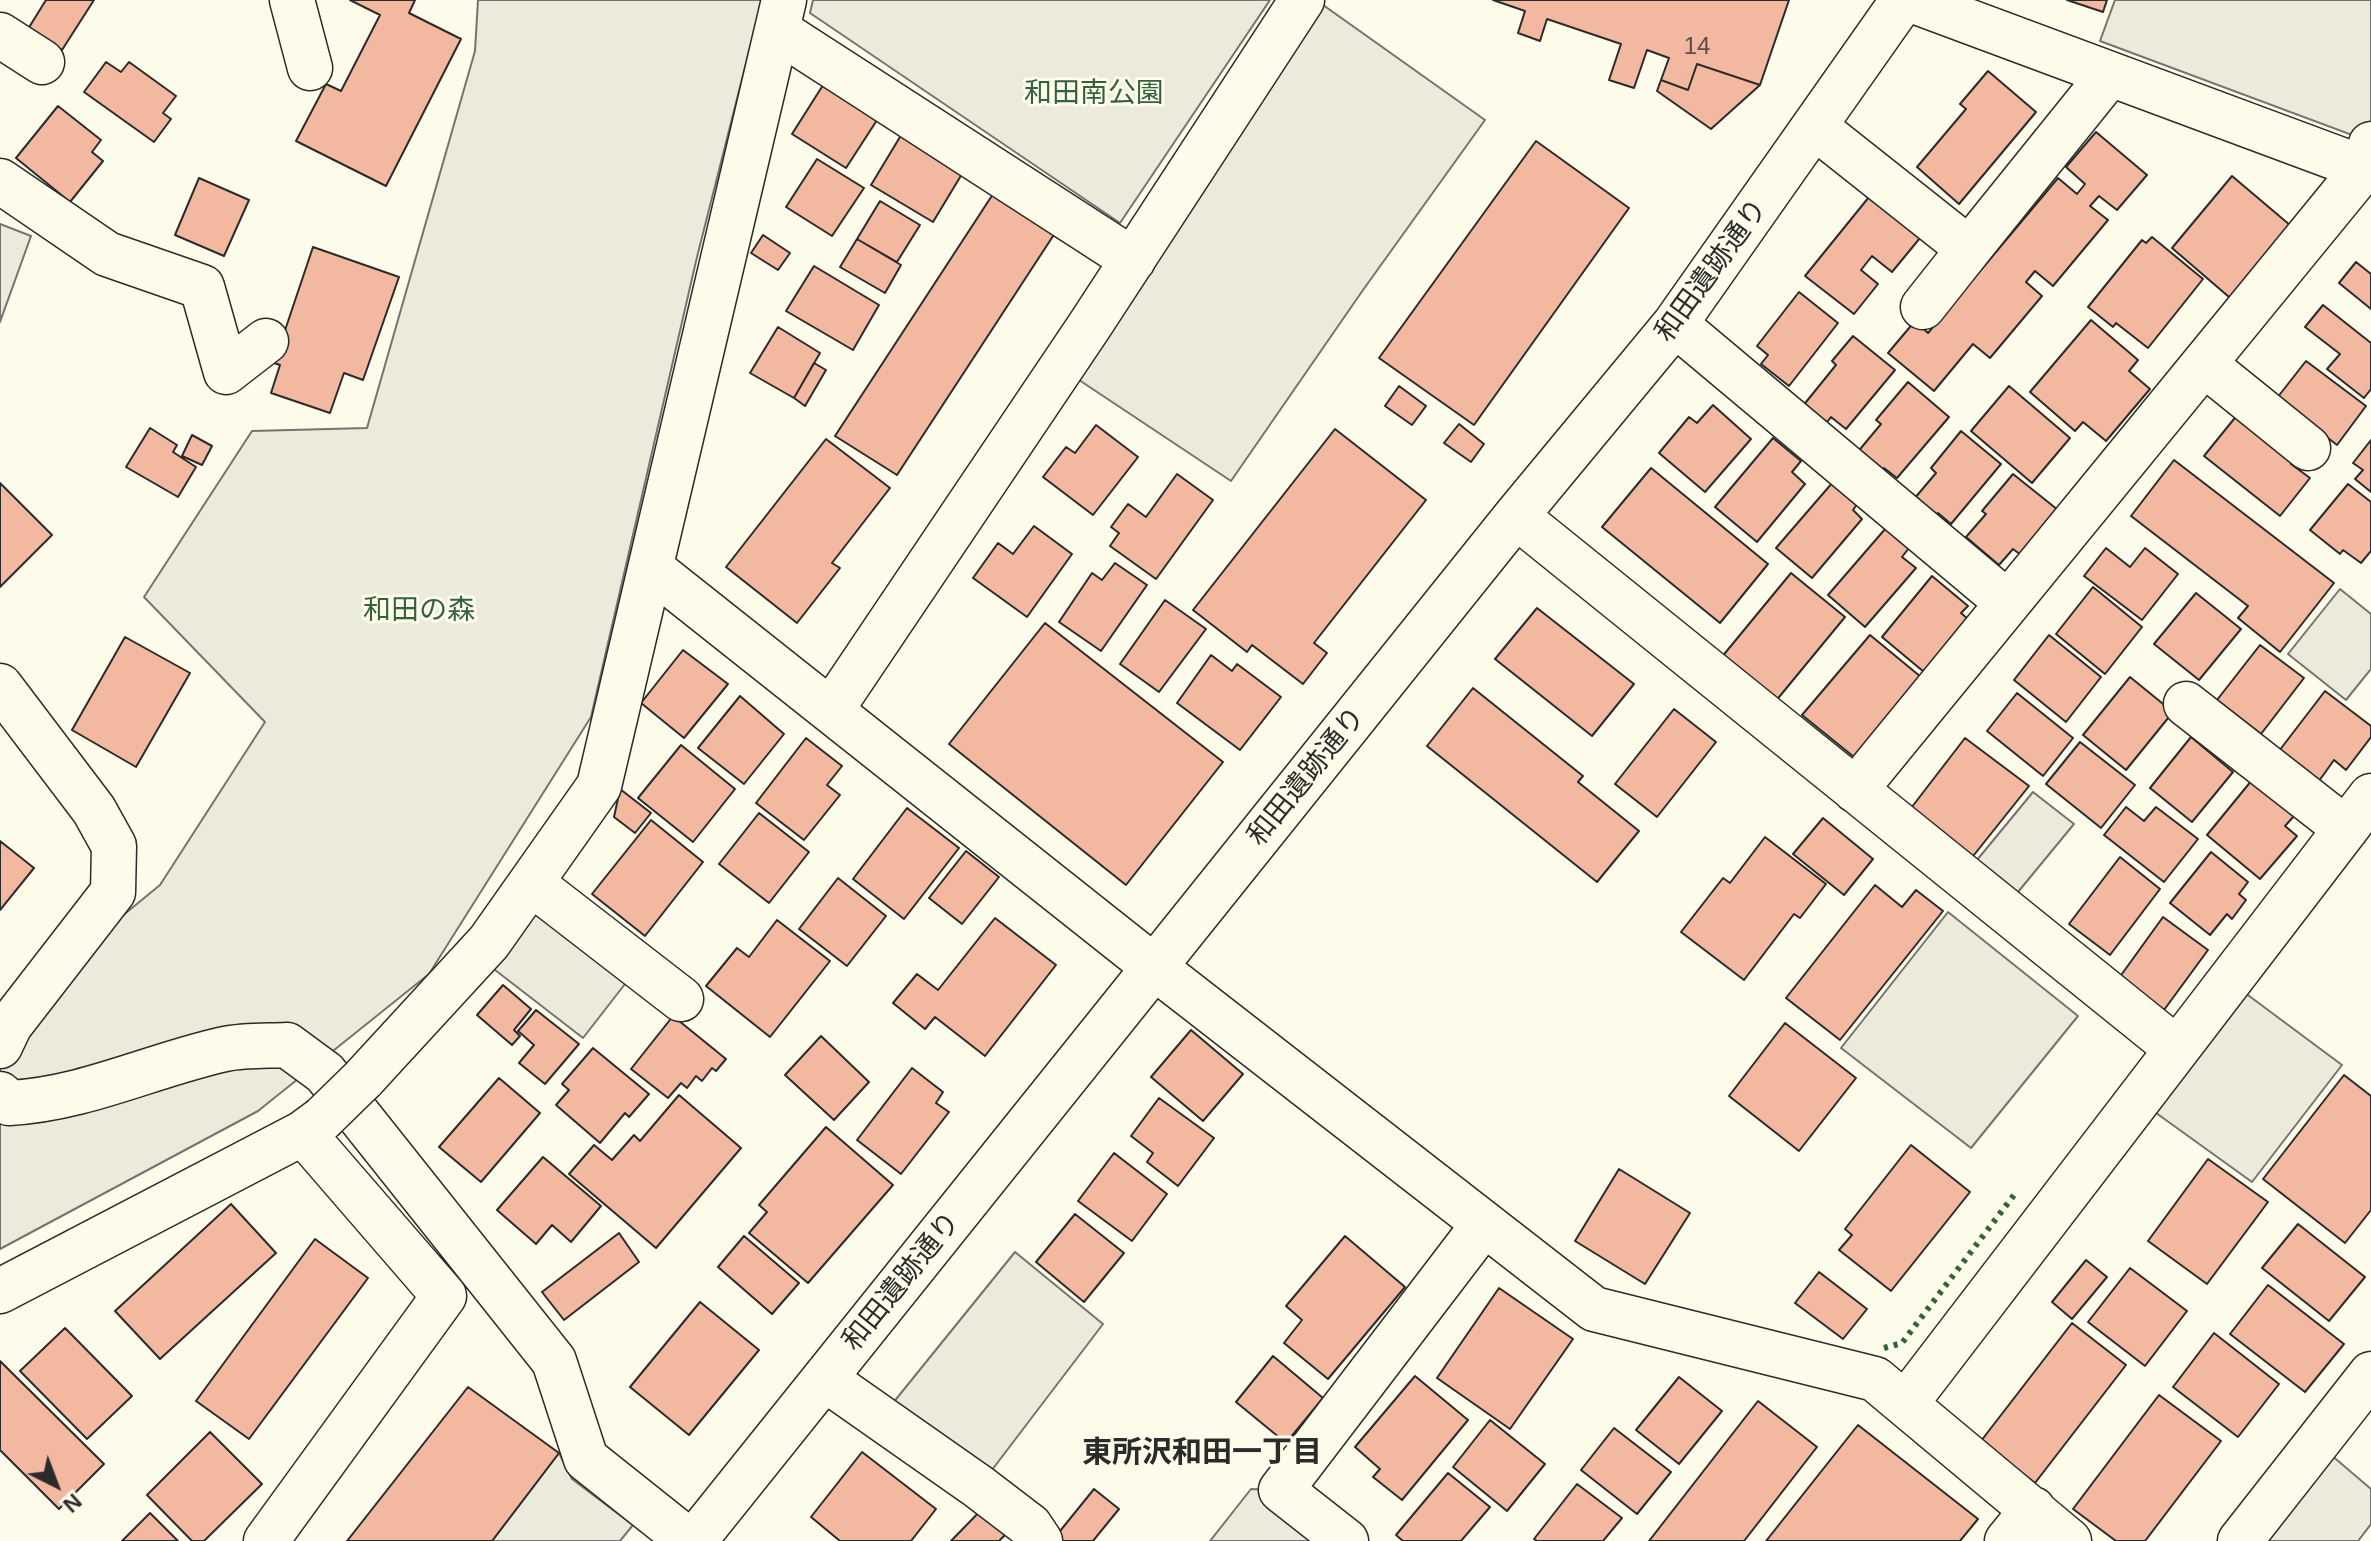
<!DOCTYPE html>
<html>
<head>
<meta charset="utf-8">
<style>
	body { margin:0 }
	#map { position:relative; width:2371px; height:1541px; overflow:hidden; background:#fdfbea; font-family:Arial,sans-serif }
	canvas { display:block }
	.north { position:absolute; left:16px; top:1445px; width:80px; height:80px; -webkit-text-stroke:6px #fdfbea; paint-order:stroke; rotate:138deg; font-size:22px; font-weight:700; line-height:32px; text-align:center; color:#2b2b2b }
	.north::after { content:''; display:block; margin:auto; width:28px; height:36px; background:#2b2b2b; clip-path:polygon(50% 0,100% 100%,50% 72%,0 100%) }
</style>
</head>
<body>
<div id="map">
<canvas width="2371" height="1541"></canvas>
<div class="north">N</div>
</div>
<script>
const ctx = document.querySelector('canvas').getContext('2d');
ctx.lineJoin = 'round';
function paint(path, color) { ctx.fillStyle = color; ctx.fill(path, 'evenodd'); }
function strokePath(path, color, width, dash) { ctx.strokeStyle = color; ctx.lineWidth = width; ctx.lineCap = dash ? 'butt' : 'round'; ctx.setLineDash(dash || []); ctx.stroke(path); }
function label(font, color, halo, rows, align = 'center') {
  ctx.font = font + ' Arial,"Noto Sans JP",sans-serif'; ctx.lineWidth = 6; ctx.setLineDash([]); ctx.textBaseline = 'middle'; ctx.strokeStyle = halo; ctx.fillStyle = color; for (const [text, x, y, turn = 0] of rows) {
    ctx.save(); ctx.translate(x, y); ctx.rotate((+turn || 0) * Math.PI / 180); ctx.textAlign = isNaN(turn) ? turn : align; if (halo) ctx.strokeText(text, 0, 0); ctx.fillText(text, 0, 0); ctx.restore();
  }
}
const green = new Path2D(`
	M478,0h284l-65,257 -106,460 -162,257 -171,137 -258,138v-233l160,-131 105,-163 -121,-125 108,-166 115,-3 108,-377z
	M813,0h457l-150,223 -310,-210z`);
paint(green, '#ecebdb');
strokePath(green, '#74746e', 2);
const parking = new Path2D(`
	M1316,0l169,120 -122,170 -132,191 -170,-113z
	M2115,0h256v142l-271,-101z
	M0,224l31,12 -31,86z
	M2340,589l31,25v55l-25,31 -58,-46z
	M2033,792l41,32 -70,85 -41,-32z
	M531,883l108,83 -56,72 -106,-82z
	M1948,912l130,104 -107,132 -130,-100z
	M2229,981l113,84 -90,117 -114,-82z
	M1015,1252l88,72 -124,163 -99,-68z
	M559,1453l13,26 61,46 -13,16h-128z
	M2330,1454l41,35v35l-13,17h-95z
	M1251,1489l30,1 65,51h-136z`);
paint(parking, '#eceadb');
strokePath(parking, '#74746e', 2);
const building = new Path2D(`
	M46,0h48l-32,50 -34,-21z
	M350,0h65l-6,13 52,26 -75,147 -90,-45 30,-57 15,7 39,-76z
	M1493,0h296l-29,85 -63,-21 -9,26 -27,-10 8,-22 -22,-8 -13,38 -25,-8 12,-36 -74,-25 -7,22 -22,-8 7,-22z
	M2067,0h40l-4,12z
	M106,62l15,10 8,-10 47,34 -13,17 8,6 -17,23 -70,-50z
	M1697,64l63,21 -49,44 -54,-38 4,-11 27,10z
	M1988,71l48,41 -77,92 -42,-37 49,-58 -6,-5z
	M825,82l54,35 -33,51 -54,-34z
	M58,106l43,34 -9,12 11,9 -33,41 -54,-44z
	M906,127l62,37 -35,58 -62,-37z
	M2096,132l51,43 -30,35 -18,-14 -9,10 18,14 -55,66 -18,-15 -9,11 16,14 -52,62 -17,-14 -39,47 -46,-38 27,-32 13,12 130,-155 19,16 8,-10 -19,-17z
	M1536,141l93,67 -155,217 -95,-67z
	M817,159l47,29 -32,48 -46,-29z
	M2232,176l65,55 -61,72 -64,-55z
	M199,178l50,22 -25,56 -49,-21z
	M995,191l62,39 -160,245 -62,-39z
	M1869,197l51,41 -28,34 -20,-16 -11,14 17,14 -24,30 -49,-38z
	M880,201l40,24 -23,37 -40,-23z
	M763,235l27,18 -12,17 -27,-17z
	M2152,237l51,42 -55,69 -32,-25 -3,4 -25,-20 54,-67 4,3z
	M857,239l44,26 -16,28 -45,-26z
	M313,247l86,30 -36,103 -19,-7 -14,40 -59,-20 9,-28 -6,-2z
	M2356,262l15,12v35l-32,-26z
	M814,266l65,39 -26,45 -67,-39z
	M1799,292l39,31 -49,63 -28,-22 7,-9 -11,-9z
	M2323,305l48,38v46l-7,9 -37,-29 13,-15 -35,-27z
	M2091,320l47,40 -9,11 21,18 -44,52 -23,-19 -8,9 -45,-39z
	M778,327l42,26 -26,45 -44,-25z
	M1853,336l42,34 -49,59 -15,-12 -7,9 -22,-19 34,-42 -4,-4z
	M2306,361l60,45 -29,39 -60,-47z
	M814,363l12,7 -21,36 -11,-8z
	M1908,382l41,35 -52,61 -13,-10 -4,5 -24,-19 25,-30 -5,-4z
	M1399,386l27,20 -14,19 -27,-19z
	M2009,386l61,52 -38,45 -61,-52z
	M1713,405l38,34 -46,53 -46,-39 30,-36 8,6z
	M2238,414l57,45 -4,5 19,14 -30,38 -76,-60z
	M1459,424l25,20 -13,18 -27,-19z
	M1096,425l42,32 -45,58 -50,-38 23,-30 9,6z
	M150,428l27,17 -4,7 23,15 -18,30 -52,-30z
	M1335,429l91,71 -112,143 13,10 -24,31 -51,-39 -5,7 -54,-42z
	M1961,431l40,33 -50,60 -13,-11 -3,4 -21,-18 22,-26 -5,-5z
	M192,435l20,11 -10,19 -20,-9z
	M1773,438l28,23 -9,11 13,12 -48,58 -42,-35z
	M826,439l64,49 -58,75 8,5 -43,55 -71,-56z
	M2371,440v52l-16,-13 8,-9 -10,-7z
	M2174,460l160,123 -54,69 -42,-34 10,-12 -117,-90z
	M1651,468l117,96 -48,59 -118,-96z
	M1177,474l36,26 -57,79 -46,-33 9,-13 -8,-6 17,-23 18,13z
	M2013,474l45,36 -37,45 -8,-6 -14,16 -33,-28 20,-23 -4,-3z
	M1833,482l25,21 -5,7 9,9 -50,59 -36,-30z
	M0,483l52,52 -52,52z
	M2348,484l23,18v49l-10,12 -18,-13 -3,4 -30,-24z
	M1034,526l38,28 -45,63 -54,-39 25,-35 15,11z
	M1886,528l23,20 -7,9 14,11 -51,59 -37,-32z
	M2106,548l24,19 15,-19 33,26 -36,46 -58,-44z
	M1115,563l32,22 -46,66 -42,-29 33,-49 10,7z
	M1791,573l54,44 -70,85 -54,-44z
	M1932,576l36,30 -7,7 7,6 -44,53 -42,-35z
	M2093,587l49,40 -37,47 -49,-40z
	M2196,593l45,36 -42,51 -45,-36z
	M1165,600l41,29 -47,63 -39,-28z
	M1537,608l97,76 -42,52 -97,-77z
	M1045,623l178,139 -97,123 -177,-141z
	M1870,635l51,42 -67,80 -52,-42z
	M2049,635l52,42 -35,45 -52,-42z
	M125,637l65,36 -54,94 -64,-37z
	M2260,645l44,33 -43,56 -44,-34z
	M683,650l45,34 -44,54 -43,-35z
	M1211,655l21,16 5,-7 44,33 -41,53 -63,-47z
	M2130,677l43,35 -47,58 -43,-35z
	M1473,688l110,88 -5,6 61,49 -42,51 -170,-136z
	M2325,691l46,35v11l-25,33 -12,-10 -15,21 -40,-30z
	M2017,693l56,45 -30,38 -56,-45z
	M740,696l44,38 -40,50 -46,-36z
	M1674,709l42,33 -59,75 -42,-33z
	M2191,737l42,35 -41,50 -42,-34z
	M806,738l36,28 -15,19 13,10 -36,45 -48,-37z
	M1965,738l64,48 -59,74 -62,-48z
	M2080,742l55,43 -34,43 -55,-44z
	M681,745l54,44 -42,53 -55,-44z
	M2252,780l42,36 -9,10 12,10 -37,43 -53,-44z
	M620,789l31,24 -16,20 -21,-16z
	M2126,807l18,14 12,-14 42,32 -34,43 -60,-47z
	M907,808l52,40 -55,71 -51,-40z
	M759,813l50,39 -40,51 -50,-39z
	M1823,818l50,41 -29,36 -51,-41z
	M651,820l52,42 -58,74 -53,-42z
	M1765,837l61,47 -26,34 -6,-4 -50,66 -63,-48 42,-54 7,5z
	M0,841l34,27 -34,42z
	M966,851l33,26 -37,47 -33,-26z
	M2211,852l37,30 -9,12 7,6 -14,19 -5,-5 -17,21 -40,-32z
	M2120,857l40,32 -50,66 -41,-31z
	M838,878l48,38 -39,50 -48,-37z
	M1875,885l27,22 14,-17 27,21 -103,129 -54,-42z
	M2163,917l45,33 -44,60 -45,-32z
	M995,918l61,47 -71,91 -50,-39 -10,12 -32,-26 24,-29 21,16z
	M777,920l53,41 -60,76 -64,-51 31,-38 12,9z
	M503,985l28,24 -17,21 6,6 -8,9 -35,-30z
	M536,1010l43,34 -34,40 -26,-21 15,-18 -16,-14z
	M673,1016l53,43 -10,12 -4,-3 -10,13 -6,-5 -9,12 -6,-5 -13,15 -37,-29z
	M1785,1023l71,55 -57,73 -70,-55z
	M1191,1030l52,44 -40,47 -52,-44z
	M821,1036l48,46 -35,38 -49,-45z
	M593,1048l56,46 -20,23 -4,-4 -25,30 -44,-38 13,-15 -7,-6z
	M912,1068l31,24 -7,11 13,9 -48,62 -44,-34z
	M2344,1075l27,21v114l-26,33 -82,-64z
	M499,1078l41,35 -59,69 -42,-35z
	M679,1095l62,53 -85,100 -87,-74 25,-29 18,15 22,-25 6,6z
	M1159,1098l55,40 -36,48 -31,-24 6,-9 -22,-17z
	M826,1127l67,58 -85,98 -59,-50 18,-21 -8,-7z
	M1911,1145l59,47 -79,99 -52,-41 13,-15 -7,-6z
	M1114,1153l53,41 -35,47 -54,-40z
	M543,1157l58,49 -30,36 -19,-17 -16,19 -39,-34z
	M2208,1159l60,43 -61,82 -59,-43z
	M1619,1169l71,44 -45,71 -70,-43z
	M231,1204l45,49 -116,106 -45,-48z
	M1075,1214l49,39 -40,49 -48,-40z
	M2298,1224l67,53 -36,44 -67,-53z
	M619,1233l20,29 -75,58 -22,-28z
	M744,1236l55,47 -27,31 -54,-47z
	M1345,1236l60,51 -77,92 -44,-36 18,-23 -16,-14z
	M315,1239l53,39 -119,161 -53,-38z
	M2086,1260l21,17 -35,42 -20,-17z
	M2130,1268l57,43 -42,55 -57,-44z
	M1819,1272l48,37 -24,30 -48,-36z
	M2268,1285l76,59 -39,48 -75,-58z
	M1499,1288l74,51 -63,90 -73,-51z
	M700,1302l59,48 -70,85 -59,-48z
	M2072,1323l54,42 -91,118 -54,-42z
	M65,1328l67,68 -45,43 -67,-68z
	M2214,1333l65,51 -41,53 -65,-50z
	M1273,1356l50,42 -37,45 -50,-41z
	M0,1361l104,103 -45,45 -59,-59z
	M1415,1376l53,44 -66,80 -29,-23 7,-8 -25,-22z
	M1679,1377l43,34 -43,53 -43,-34z
	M468,1387l91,66 -67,88h-145z
	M2159,1395l62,46 -76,100h-29l-43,-32z
	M1758,1401l59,46 -73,94h-95z
	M1490,1420l55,44 -38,47 -54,-44z
	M1858,1425l120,94 -18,22h-194z
	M1614,1428l57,44 -34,42 -56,-44z
	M210,1432l52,52 -58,57h-12l-45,-46z
	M862,1452l74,57 -25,32h-71l-29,-24z
	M1448,1473l42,34 -29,34h-58l-7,-6z
	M1577,1484l45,34 -19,23h-66l-3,-2z
	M1094,1489l25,20 -26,32h-41z
	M988,1503l24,25 -13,13h-48z
	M150,1513l28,28h-56z`);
paint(building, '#f2b8a0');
strokePath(building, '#2b2b2b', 2);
const minor = new Path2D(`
	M292,0l18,68
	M1911,0l460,171
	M777,30l356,230
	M0,35l42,27
	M1815,127l154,122 141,-175
	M0,181l107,73 95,33 24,85 40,-31
	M1923,307l46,-58
	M1675,324l333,279
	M2204,364l104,84
	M1516,516l661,533
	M652,569l502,398 440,342 281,70 194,162
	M0,686l94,124 20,36 -1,46 -103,133 -10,21
	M2186,704l160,125
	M831,710l259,-385 212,-325
	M1855,790l509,-622 7,-24
	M531,883l150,116
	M363,1079l126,-137 110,-156 185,-786
	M0,1094l9,9c76,-4 143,-38 216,-54 19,-4 42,-3 62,-4l38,28 229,288 32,98 103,82
	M0,1291l303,-158
	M825,1379l154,108 51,39 10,15
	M1906,1403l465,-607
	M266,1541l178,-245 -141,-163 19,-14
	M694,1541l822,-1025 159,-192 228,-324
	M1346,1541l-65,-51 203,-266
	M2007,1541l26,-32
	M2240,1541l131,-167`);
strokePath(minor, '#2b2b2b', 47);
strokePath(minor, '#fdfbea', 44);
const minorBridge = new Path2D(`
	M322,1119l41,-40`);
strokePath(minorBridge, '#2b2b2b', 47, []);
strokePath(minorBridge, '#fdfbea', 44);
strokePath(new Path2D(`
	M1884,1348l18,-5 112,-148`), '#34623c', 6, [4, 6]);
label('24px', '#5d4e48', null, [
	["14",1697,47]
]);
label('28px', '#34623c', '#fdfbea', [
	["和田南公園",1094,94],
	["和田の森",419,611]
]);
label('28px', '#2b2b2b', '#fdfbea', [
	["和田遺跡通り",1712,271,-54],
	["和田遺跡通り",1307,777,-51],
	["和田遺跡通り",902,1282,-51]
]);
label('bold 30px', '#2b2b2b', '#fdfbea', [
	["東所沢和田一丁目",1202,1454]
]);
</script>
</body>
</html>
